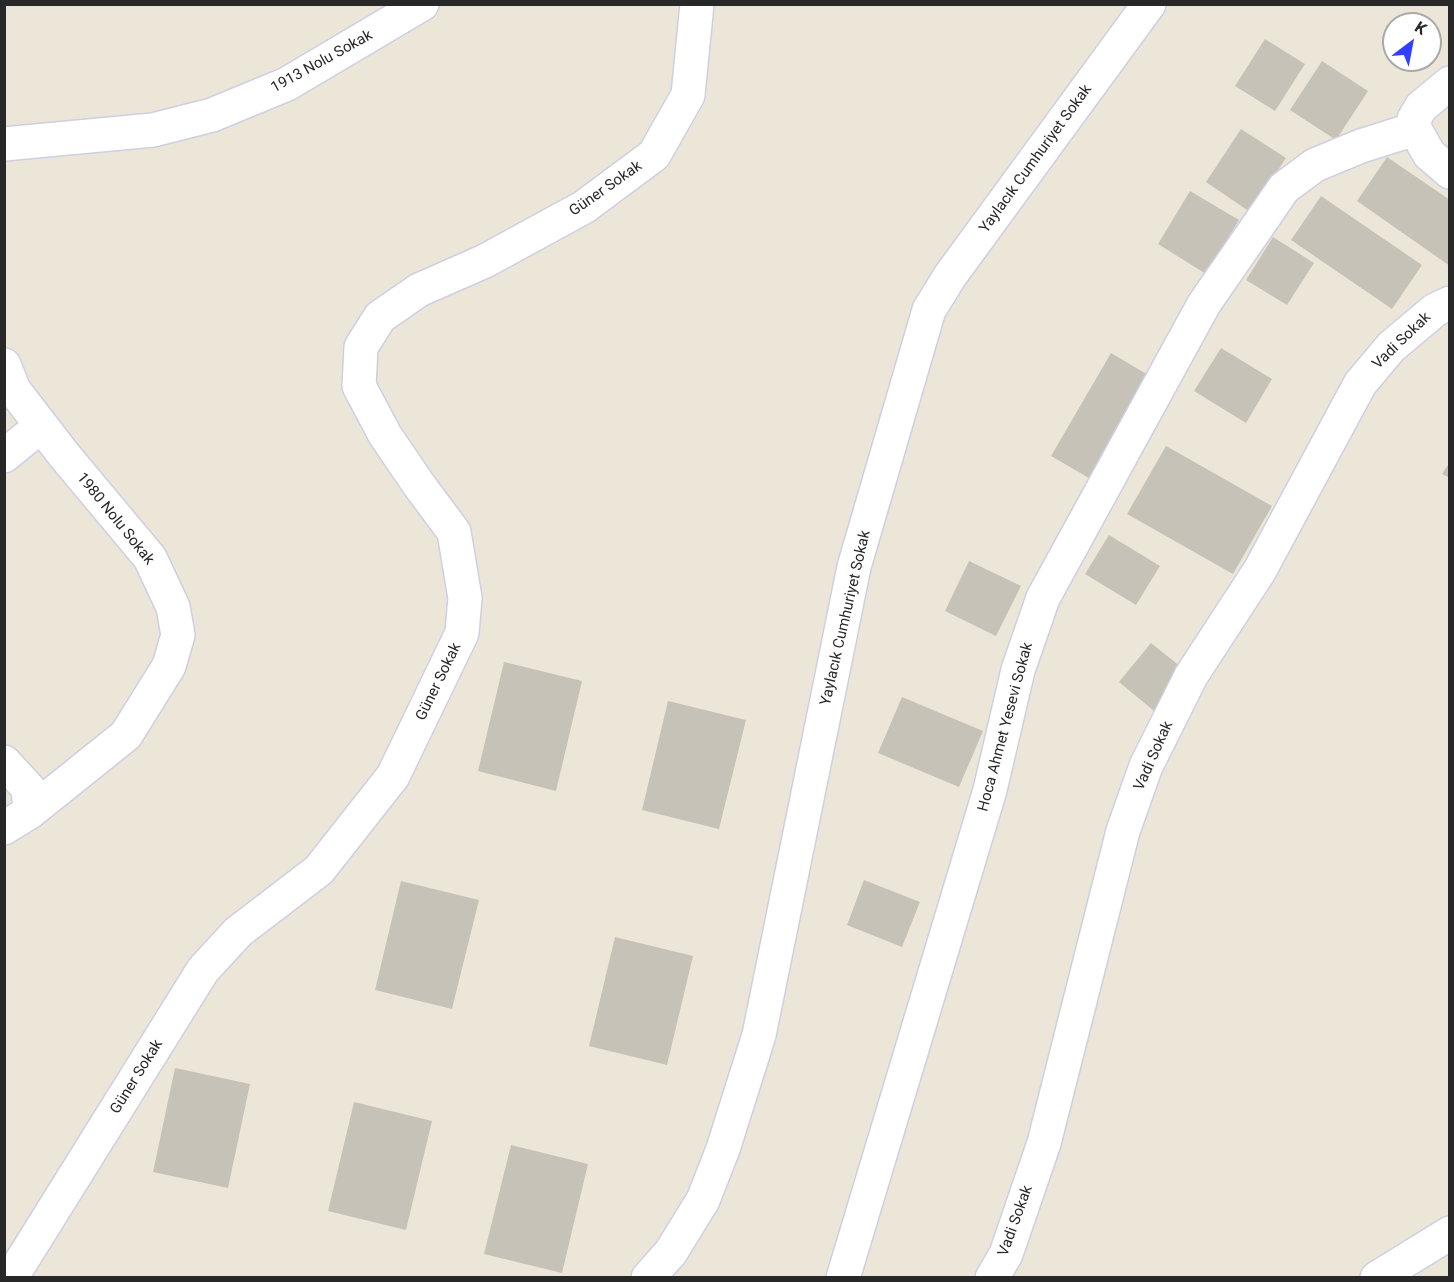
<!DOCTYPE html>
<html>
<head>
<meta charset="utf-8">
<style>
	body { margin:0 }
	#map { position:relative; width:1454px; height:1282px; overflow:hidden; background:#ece6d8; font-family:Roboto,sans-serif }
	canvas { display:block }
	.frame { position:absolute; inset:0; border:6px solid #282828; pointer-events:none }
	.north { position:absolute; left:1382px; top:12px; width:60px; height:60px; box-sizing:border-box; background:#fff; border:2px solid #a9a9a9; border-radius:50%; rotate:32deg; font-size:16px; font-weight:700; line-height:24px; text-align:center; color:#282828 }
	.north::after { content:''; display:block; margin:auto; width:21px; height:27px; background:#323fff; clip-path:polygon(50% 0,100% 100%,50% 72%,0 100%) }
</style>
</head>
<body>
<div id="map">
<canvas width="1454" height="1282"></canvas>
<div class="frame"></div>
<div class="north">K</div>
</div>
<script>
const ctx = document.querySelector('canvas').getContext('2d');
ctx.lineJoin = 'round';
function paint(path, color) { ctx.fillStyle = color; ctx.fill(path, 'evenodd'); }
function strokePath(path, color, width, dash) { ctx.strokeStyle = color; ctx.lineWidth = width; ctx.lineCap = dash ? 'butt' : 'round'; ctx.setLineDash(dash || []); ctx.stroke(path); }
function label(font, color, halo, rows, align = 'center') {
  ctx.font = font + ' Roboto,sans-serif'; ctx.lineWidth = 5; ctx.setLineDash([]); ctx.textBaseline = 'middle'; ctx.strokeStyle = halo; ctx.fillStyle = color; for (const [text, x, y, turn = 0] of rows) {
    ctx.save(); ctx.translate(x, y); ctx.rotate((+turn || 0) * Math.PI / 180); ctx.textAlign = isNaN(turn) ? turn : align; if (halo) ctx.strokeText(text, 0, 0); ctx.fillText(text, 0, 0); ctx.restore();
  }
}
paint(new Path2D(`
	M1265,39l40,25 -30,47 -40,-25z
	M1322,61l46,30 -32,49 -46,-30z
	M1241,129l45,29 -36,54 -44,-30z
	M1387,157l63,43v66l-93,-65z
	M1190,191l49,29 -33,54 -48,-30z
	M1321,196l101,69 -30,44 -101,-69z
	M1273,237l41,26 -27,42 -41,-25z
	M1221,348l51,31 -26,44 -52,-32z
	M1111,353l44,26 -59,103 -45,-26z
	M1166,446l106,60 -39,68 -106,-60z
	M1450,462v16l-8,-4z
	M1109,535l51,31 -24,39 -51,-31z
	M969,561l52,25 -25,50 -51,-25z
	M1151,643l40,32 -32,40 -40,-33z
	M504,662l78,19 -26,110 -78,-20z
	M902,697l81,34 -24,56 -81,-34z
	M668,701l78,19 -27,109 -77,-19z
	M864,880l56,22 -18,45 -55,-22z
	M401,881l78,19 -27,109 -77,-19z
	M615,937l78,19 -26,109 -78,-19z
	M175,1068l75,16 -22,104 -75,-16z
	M354,1102l78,19 -26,109 -78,-19z
	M511,1145l77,19 -26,109 -78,-19z`), '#c7c2b8');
const minor = new Path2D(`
	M1450,83l-29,24 -7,12 1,10 14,25 21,18
	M4,144l149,-14 59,-15 75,-31 135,-80
	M4,365l10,25 50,65 86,103 23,49 5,28 -9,31 -43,69 -96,77
	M4,456l37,-30
	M4,762l24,26 2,24 -26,16
	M11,1278l192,-308 35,-38 81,-62 74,-94 69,-143 3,-35 -11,-66 -35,-47 -34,-50 -26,-49 2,-39 19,-30 39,-27 66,-29 99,-54 70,-52 34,-60 9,-91
	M648,1278l23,-26 32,-52 20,-51 36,-114 95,-468 75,-257 21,-34 199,-272
	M843,1278l147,-488 28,-120 25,-72 161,-294 80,-116 31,-23 46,-19 54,-17
	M992,1278l14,-24 38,-111 79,-312 23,-65 45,-90 69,-106 100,-186 31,-37 44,-37 15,-7
	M1377,1278l73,-45`);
strokePath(minor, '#cecfe2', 36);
strokePath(minor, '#fff', 33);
label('15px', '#282828', '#fff', [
	["1913 Nolu Sokak",322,62,-29],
	["Yaylacık Cumhuriyet Sokak",1036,159,-54],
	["Güner Sokak",606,189,-35],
	["Vadi Sokak",1402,341,-44],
	["1980 Nolu Sokak",115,519,51],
	["Yaylacık Cumhuriyet Sokak",846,618,-77],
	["Güner Sokak",439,682,-64],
	["Hoca Ahmet Yesevi Sokak",1006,727,-75],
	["Vadi Sokak",1154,756,-66],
	["Güner Sokak",137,1077,-58],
	["Vadi Sokak",1016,1221,-70]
]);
</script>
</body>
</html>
